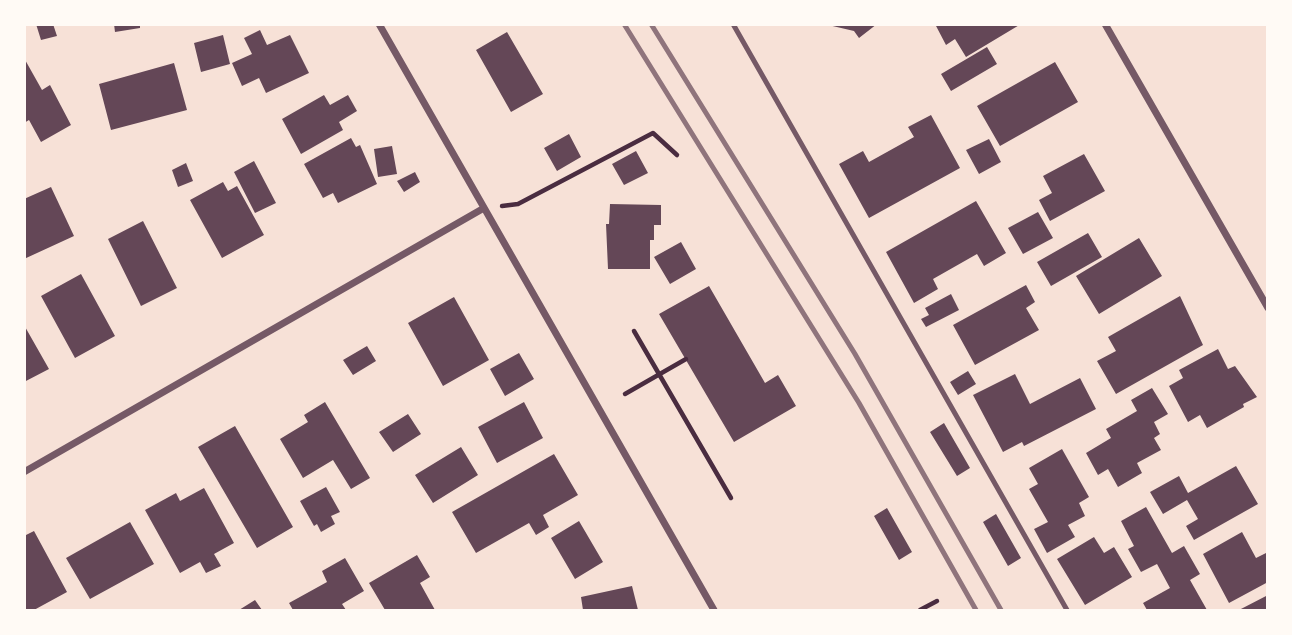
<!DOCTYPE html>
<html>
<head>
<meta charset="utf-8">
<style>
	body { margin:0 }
	#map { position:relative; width:1292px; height:635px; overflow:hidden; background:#f7e1d7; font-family:Inter,sans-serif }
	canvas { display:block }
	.frame { position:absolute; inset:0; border:26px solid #fffaf5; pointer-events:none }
</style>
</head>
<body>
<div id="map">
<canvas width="1292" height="635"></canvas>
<div class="frame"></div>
</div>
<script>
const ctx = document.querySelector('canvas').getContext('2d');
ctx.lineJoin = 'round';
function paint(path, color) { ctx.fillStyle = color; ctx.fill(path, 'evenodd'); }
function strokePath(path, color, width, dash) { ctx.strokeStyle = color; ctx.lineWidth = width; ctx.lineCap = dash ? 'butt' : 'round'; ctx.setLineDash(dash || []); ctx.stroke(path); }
paint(new Path2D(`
	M36,24h17l4,12 -16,4z
	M114,24h26v4l-25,4z
	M824,24h53l-18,14 -5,-7z
	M935,24h86l-55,33 -11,-18 -9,6z
	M260,30l7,15 23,-10 19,38 -43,20 -7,-15 -17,8 -10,-23 20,-9 -8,-16z
	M507,32l36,62 -32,18 -35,-62z
	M223,35l7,29 -29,8 -7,-29z
	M987,47l10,17 -46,27 -10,-17z
	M24,58l18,32 8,-5 21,40 -30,17 -12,-22 -5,3z
	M1055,62l23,40 -78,44 -23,-40z
	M174,63l13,47 -76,20 -12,-46z
	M324,95l6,10 18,-10 9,16 -18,11 4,8 -42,24 -19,-35z
	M931,115l29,53 -91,50 -30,-54 24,-13 6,11 45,-25 -6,-10z
	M569,134l12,23 -24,14 -13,-23z
	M351,138l5,9 4,-2 17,39 -39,19 -5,-10 -10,5 -19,-34z
	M989,139l12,23 -22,12 -13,-24z
	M392,146l5,28 -19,3 -4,-28z
	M636,151l12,22 -24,12 -12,-21z
	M1084,154l21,37 -55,30 -11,-21 13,-7 -9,-17z
	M254,161l22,42 -21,10 -21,-41z
	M186,163l7,18 -15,6 -6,-17z
	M415,172l5,10 -16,10 -7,-11z
	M223,182l5,9 9,-5 27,49 -42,23 -32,-58z
	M51,187l23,49 -50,23v-60z
	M976,201l30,52 -22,13 -7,-12 -44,25 5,10 -24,14 -28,-51z
	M610,204l51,1v20h-7v15h-4v29h-42l-2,-45h3z
	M1038,212l15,26 -30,16 -15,-26z
	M143,221l34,67 -36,18 -33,-67z
	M1088,233l14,24 -51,29 -14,-24z
	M1139,238l23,38 -63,38 -23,-38z
	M681,242l15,27 -26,15 -16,-27z
	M81,274l34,62 -40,22 -34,-62z
	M1026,285l9,17 -9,6 13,22 -64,35 -22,-40z
	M709,286l56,97 13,-8 18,31 -62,36 -75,-128z
	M951,294l8,16 -33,17 -5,-8 8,-4 -4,-7z
	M1180,296l23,49 -87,49 -19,-33 19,-10 -8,-14z
	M454,297l35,63 -46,26 -35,-63z
	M24,325l25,44 -25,13z
	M367,346l9,15 -23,14 -10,-15z
	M1218,349l10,20 7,-3 22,31 -14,7 1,3 -37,21 -7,-13 -12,7 -19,-36 14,-8 -4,-8z
	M519,353l15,26 -29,17 -15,-27z
	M968,371l8,13 -18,11 -8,-13z
	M1015,374l15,30 50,-26 16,31 -72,37 -2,-4 -19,10 -30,-57z
	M1152,388l16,26 -14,8 6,12 -6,4 7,12 -24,13 5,10 -24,14 -10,-18 -10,6 -12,-22 25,-15 -5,-9 31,-18 -6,-11z
	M325,402l45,76 -19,11 -18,-29 -30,18 -23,-39 28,-17 -4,-7z
	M524,402l19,36 -46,25 -19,-36z
	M408,414l13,20 -28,18 -14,-20z
	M944,423l26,45 -13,8 -27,-44z
	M235,426l58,101 -36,21 -59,-101z
	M461,447l17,28 -45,28 -18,-28z
	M1062,449l27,48 -10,6 6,13 -17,9 7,12 -28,16 -13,-24 14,-7 -19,-33 9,-5 -9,-16z
	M554,454l24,41 -35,20 6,12 -13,8 -7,-12 -53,30 -24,-41z
	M1236,466l22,38 -64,36 -8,-14 12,-7 -11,-19 -24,14 -13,-22 29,-16 9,17z
	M326,487l14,25 -9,4 4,8 -14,8 -4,-8 -3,2 -14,-25z
	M204,488l30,55 -20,11 7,12 -15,7 -6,-11 -20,11 -35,-63 31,-17 4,8z
	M1146,507l26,46 12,-7 16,28 -10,6 17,30h-60l-4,-7 27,-15 -13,-24 -16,8 -13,-23 6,-3 -13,-25z
	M887,508l25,44 -13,8 -25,-44z
	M996,514l25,44 -13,8 -25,-44z
	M579,521l24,41 -28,17 -24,-41z
	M130,522l24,42 -64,35 -24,-41z
	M34,531l33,61 -33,18h-10v-74z
	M1242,532l14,26 12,-6v30l-39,21 -26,-49z
	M1094,537l10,16 10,-6 18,30 -47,28 -28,-46z
	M417,555l13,22 -10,6 15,27h-50l-16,-27z
	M345,558l19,33 -22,13 4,6h-53l-4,-7 38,-21 -5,-11z
	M632,586l6,24h-55l-2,-13z
	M1268,595v15h-29z
	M255,600l7,10h-23z`), '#644757');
strokePath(new Path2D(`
	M502,206l16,-2 135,-71 24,22
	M634,331l97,167
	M625,394l61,-35
	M920,610l17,-9`), '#4a2c40', 4.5);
strokePath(new Path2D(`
	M733,24l334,586`), '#755966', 5);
strokePath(new Path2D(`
	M379,24l335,586
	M1105,24l163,284
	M24,472l460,-264`), '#755966', 7);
strokePath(new Path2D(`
	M624,24l235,379 117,207
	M651,24l204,330 146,256`), '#8f747c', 5);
</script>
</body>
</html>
